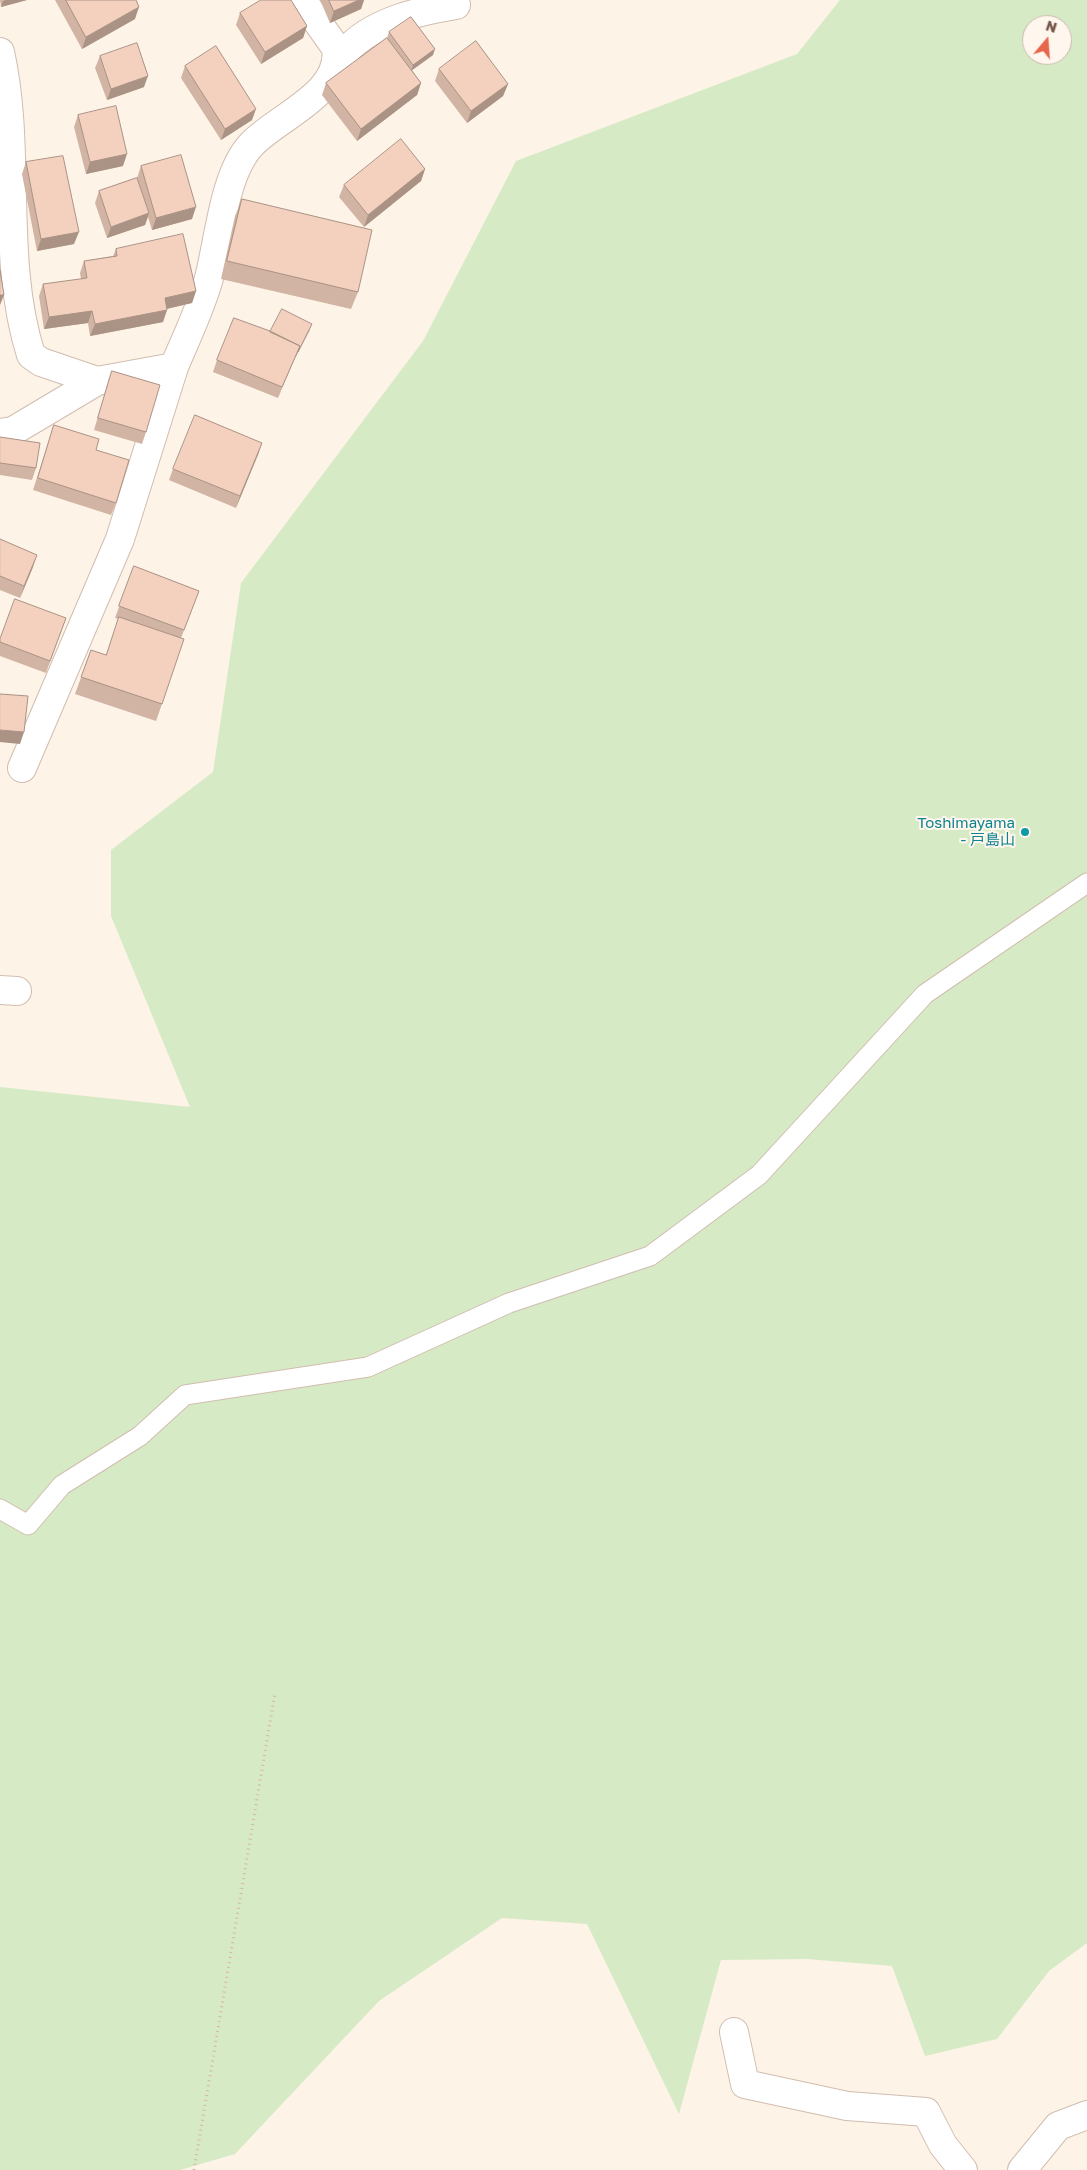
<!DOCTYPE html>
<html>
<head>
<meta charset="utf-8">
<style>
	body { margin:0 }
	#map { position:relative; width:1087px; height:2170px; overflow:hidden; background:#fdf3e7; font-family:"Golos Text",sans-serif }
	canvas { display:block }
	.north { position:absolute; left:1022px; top:15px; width:50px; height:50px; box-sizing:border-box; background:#fff7ee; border:1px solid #c9b7ad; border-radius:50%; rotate:18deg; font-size:14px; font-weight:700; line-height:20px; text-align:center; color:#77584b }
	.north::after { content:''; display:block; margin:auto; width:18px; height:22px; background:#e8664b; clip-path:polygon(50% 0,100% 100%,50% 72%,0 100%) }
</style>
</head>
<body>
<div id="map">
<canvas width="1087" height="2170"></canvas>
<div class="north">N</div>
</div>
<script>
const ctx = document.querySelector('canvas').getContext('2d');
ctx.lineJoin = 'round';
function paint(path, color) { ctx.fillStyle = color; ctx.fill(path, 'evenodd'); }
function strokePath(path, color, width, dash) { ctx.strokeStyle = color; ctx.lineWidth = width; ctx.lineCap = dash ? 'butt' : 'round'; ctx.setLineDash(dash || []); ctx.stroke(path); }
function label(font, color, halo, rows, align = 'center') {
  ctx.font = font + ' "Golos Text","Noto Sans JP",sans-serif'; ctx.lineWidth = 4; ctx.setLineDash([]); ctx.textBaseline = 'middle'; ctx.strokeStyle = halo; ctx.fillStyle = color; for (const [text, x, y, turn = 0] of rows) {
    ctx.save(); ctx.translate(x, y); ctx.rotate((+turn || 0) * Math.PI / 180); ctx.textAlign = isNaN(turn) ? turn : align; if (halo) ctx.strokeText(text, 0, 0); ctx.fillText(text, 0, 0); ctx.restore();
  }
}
paint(new Path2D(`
	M840,0h247v1943l-38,28 -52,68 -72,17 -33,-90 -85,-7 -86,1 -42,154 -92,-190 -85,-6 -123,83 -144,153 -55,16h-180v-1083l190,20 -79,-191v-66l102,-78 28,-189 182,-242 93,-180 281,-107zM1032,25h30v30h-30z`), '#d6ebc5');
const service = new Path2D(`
	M0,1509l28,16 34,-40 78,-49 45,-41 183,-28 141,-64 141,-47 109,-81 166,-181 162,-111`);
const minor = new Path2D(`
	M0,52c22,99 0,205 31,303l10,7 56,19
	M334,71c6,-9 10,-19 18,-26 27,-25 68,-34 104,-40
	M0,433l13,-2 84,-50 77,-14c12,-29 27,-59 35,-89 10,-38 15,-104 42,-133 27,-29 92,-51 85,-97l-34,-48
	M22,768l98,-229 54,-172
	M0,990l17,1
	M734,2032l11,52 102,22 79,6 17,33 20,25
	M1022,2170l36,-44 29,-11`);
strokePath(service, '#d1bdaf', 21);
strokePath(minor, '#d1bdaf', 30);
strokePath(new Path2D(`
	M194,2170l81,-477`), '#d8b4a1', 3, [1, 4]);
strokePath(service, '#fff', 19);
strokePath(minor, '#fff', 28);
paint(new Path2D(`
	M0,0h27l-26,7z
	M55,0h81l-1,19 -53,30z
	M320,0h44l-3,9 -31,14z
	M240,13l67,13 -4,12 -42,26 -25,-39z
	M389,32l44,23 -21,15 9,13 -4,12 -60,46 -35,-46 4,-12 61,-45z
	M100,56l44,31 -37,13 -12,-32z
	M185,66l67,54 -31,20 -40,-62z
	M439,69l69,15 -5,12 -36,27 -32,-42z
	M78,115l45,51 -37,8 -12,-47z
	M26,162l48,82 -37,7 -15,-77z
	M141,166l51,53 -40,11 -4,-13 -3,8 -38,13 -12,-35 4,-12 38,-13z
	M425,169l-4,12 -57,46 -25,-30 5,-12z
	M242,199l116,93 -7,17 -130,-30 14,-63z
	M116,249l80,42 -4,12 -25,6 -4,13 -73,14 -2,-13 -44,6 -5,-33 4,-12 38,-5 -1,-6 4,-12 29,-5z
	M310,330l-15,28 -17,40 -65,-26 4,-12 53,-28z
	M112,371l34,61 -4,12 -48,-14 14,-47z
	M54,425l42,25 20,53 -5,12 -78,-25z
	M0,437l36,31 -4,12 -32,-5z
	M262,443l-26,65 -67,-28 4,-11z
	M0,539l33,28 -13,31 -20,-8z
	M134,566l65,25 -18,47 -19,66 -6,17 -81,-27 16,-44 15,5 13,-36 -4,-1z
	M66,618l-20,55 -46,-17v-17z`), '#d1b4a3');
paint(new Path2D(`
	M6,0h21l-26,7 2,-6z
	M359,0h5l-3,9 -31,14 4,-12z
	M139,7l-4,12 -53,30 4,-12z
	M307,26l-4,12 -42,26 4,-12z
	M435,49l-2,6 -22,16 2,-6z
	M148,76l-4,11 -37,13 4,-11z
	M421,83l-4,12 -60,46 4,-12z
	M508,84l-5,12 -36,27 4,-12z
	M256,109l-4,11 -31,20 4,-11z
	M127,154l-4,12 -37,8 4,-12z
	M425,169l-4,12 -57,46 4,-12z
	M196,207l-4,12 -40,11 4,-12z
	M149,213l-4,12 -38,13 4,-11z
	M79,232l-5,12 -37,7 4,-12z
	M196,291l-4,12 -31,7 4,-12z
	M0,295h4l-4,10z
	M167,310l-4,12 -73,14 5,-12z
	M92,311l-4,12 -44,6 5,-12z
	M312,324l-17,34 -17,40 22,-52z
	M262,443l-4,12 -22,53 4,-12z
	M37,555l-4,12 -13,31 4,-12z
	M0,730l24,2 -4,12 -20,-2z`), '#aa9285');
const building = new Path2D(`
	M66,0h70l3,7 -53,30z
	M261,0h30l16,26 -42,26 -25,-39z
	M329,0h30l-25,11z
	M411,17l24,32 -22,16 -24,-33z
	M387,38l34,45 -60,46 -35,-46z
	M476,41l32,43 -37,27 -32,-42z
	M137,43l11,33 -37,13 -11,-33z
	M216,46l40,63 -31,20 -40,-63z
	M116,106l11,48 -37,8 -12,-47z
	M401,139l24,30 -57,46 -24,-30z
	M181,155l15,52 -40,11 -15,-52z
	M63,156l16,76 -38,7 -15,-77z
	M137,178l12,35 -38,14 -12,-36z
	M242,199l130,31 -14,62 -131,-31z
	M183,234l13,57 -31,7 2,12 -72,14 -3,-13 -43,6 -6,-33 44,-6 -3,-17 33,-5 -1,-7z
	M0,270l4,25h-4z
	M282,309l30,15 -14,28 2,-6 -30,-14z
	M234,318l36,13 30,15 -18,41 -65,-27z
	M112,371l48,14 -14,47 -48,-14z
	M195,415l67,28 -22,53 -67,-27z
	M54,425l45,14 -3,11 33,10 -13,43 -78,-25z
	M0,437l40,6 -4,25 -36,-5z
	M0,539l37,16 -13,31 -24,-10z
	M134,566l65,25 -15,39 -65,-24z
	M15,599l51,19 -16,43 -50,-19v-3z
	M119,617l65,22 -22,65 -81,-27 10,-27 15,5z
	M0,694l28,2 -4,36 -24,-2z`);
paint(building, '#f3d1be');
strokePath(building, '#aa9285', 1);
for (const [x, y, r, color] of [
	[1025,832,5,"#0f9aa8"]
]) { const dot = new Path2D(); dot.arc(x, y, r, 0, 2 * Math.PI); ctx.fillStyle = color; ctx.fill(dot); strokePath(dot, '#fff7ee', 2); }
label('15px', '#0d838f', '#fff7ee', [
	["Toshimayama",1015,823],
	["- 戸島山",1015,840]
], 'right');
</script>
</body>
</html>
